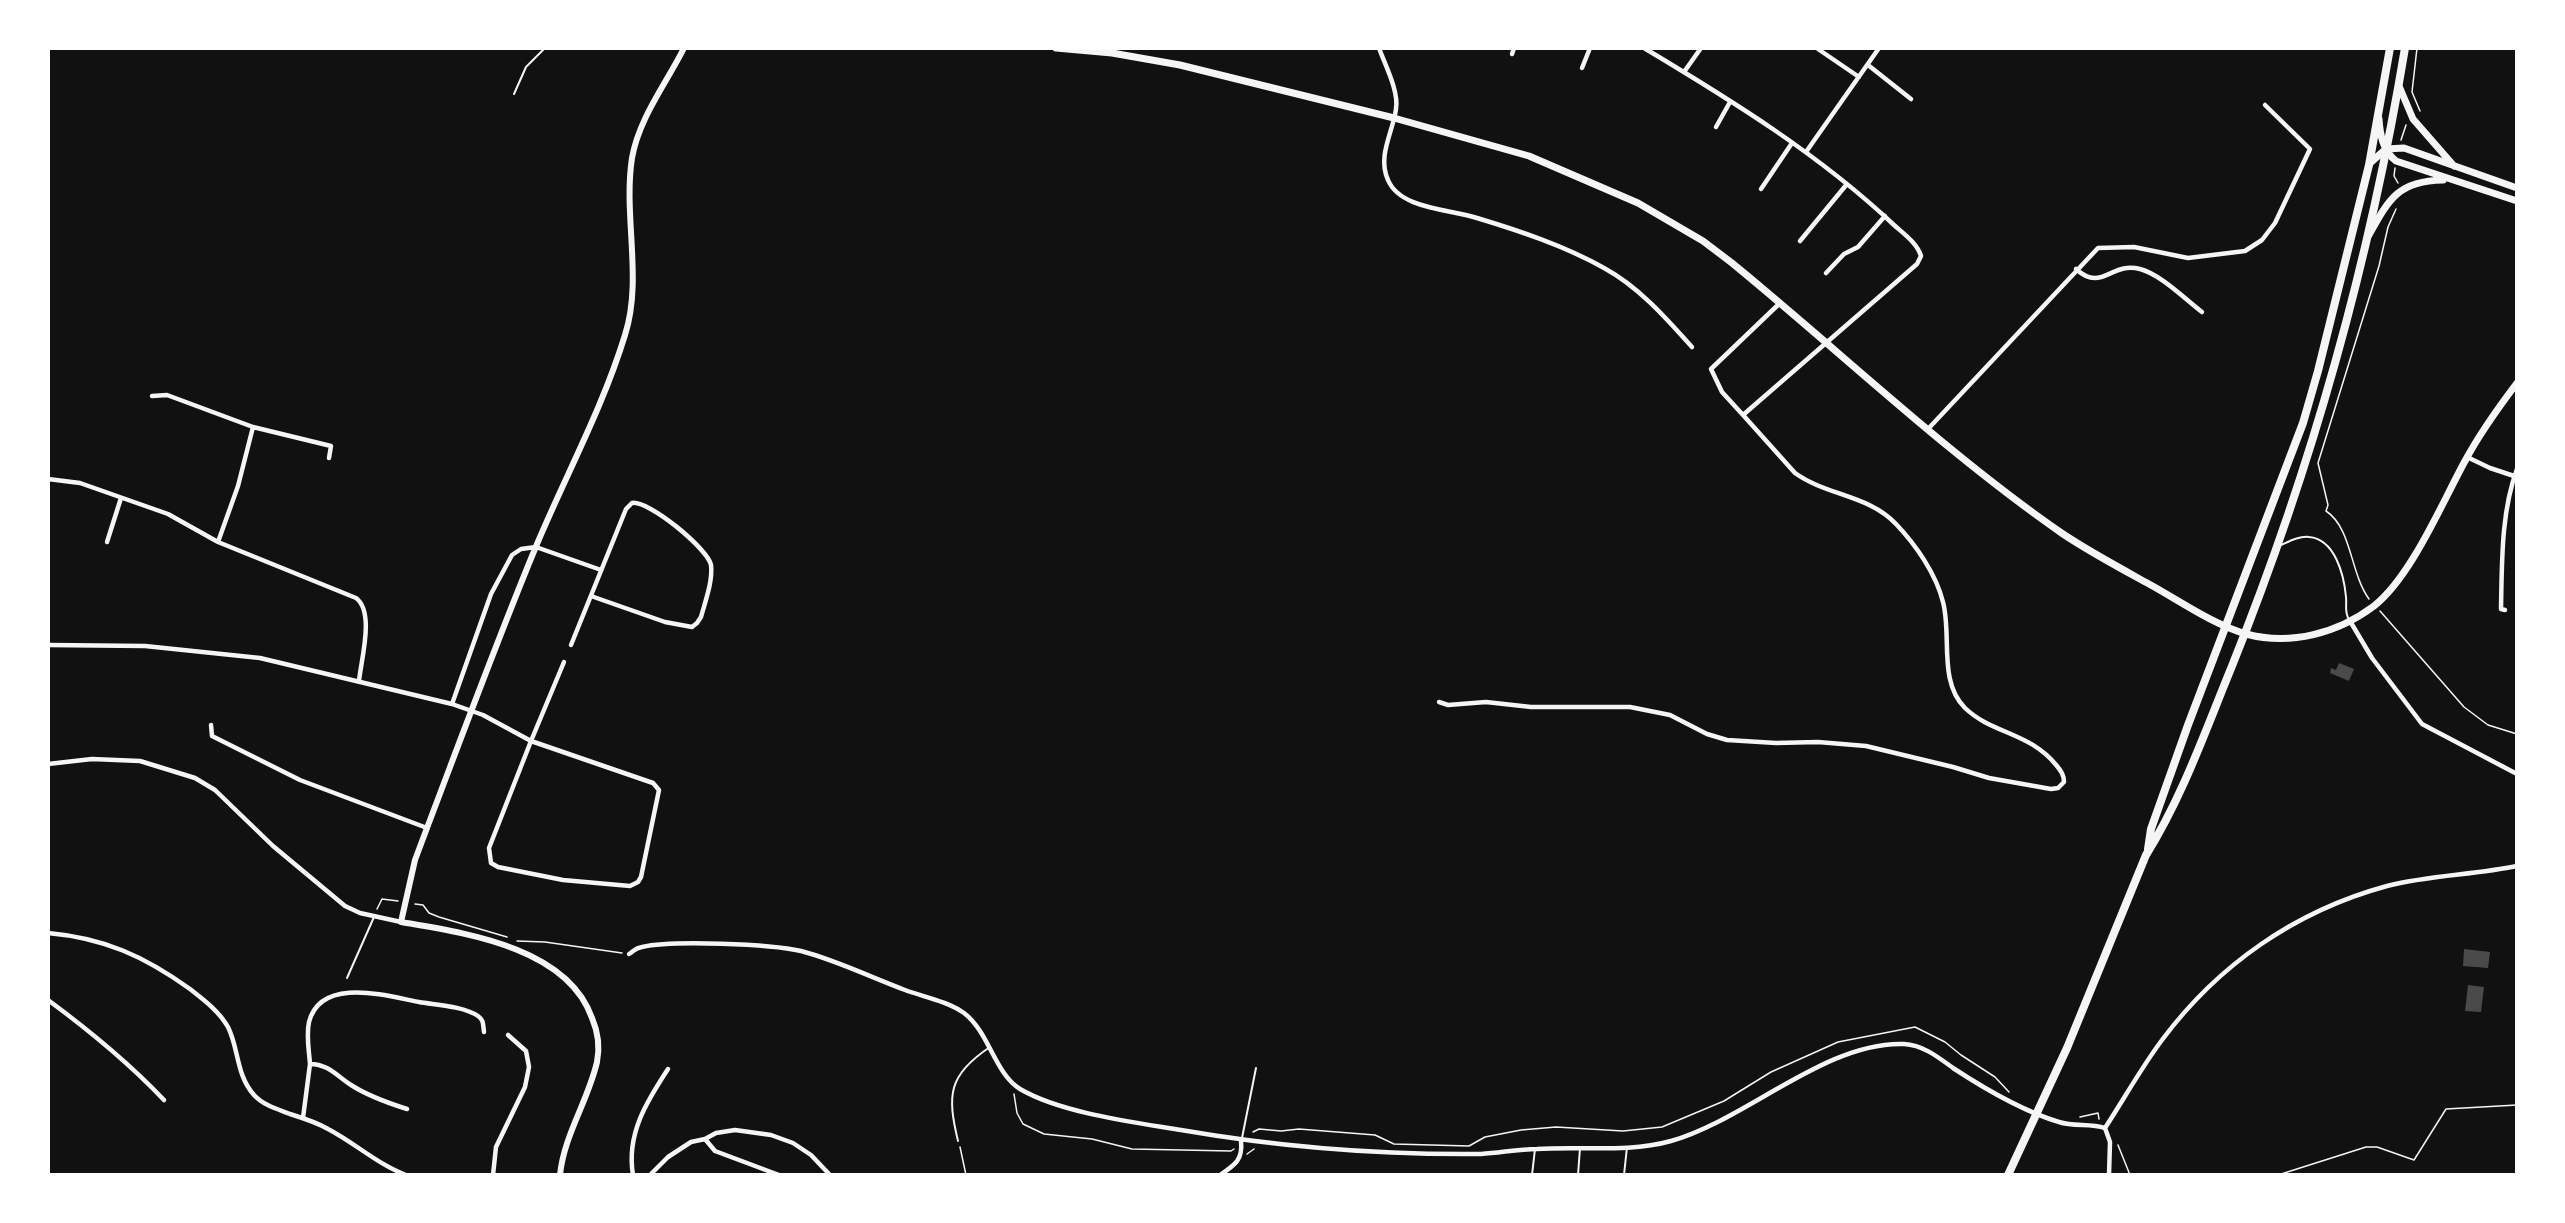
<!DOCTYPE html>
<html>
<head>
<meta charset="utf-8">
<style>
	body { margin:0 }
	#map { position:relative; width:2565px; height:1223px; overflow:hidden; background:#111; font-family:"Alegreya Sans",sans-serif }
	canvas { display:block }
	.frame { position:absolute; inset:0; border:50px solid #fff; pointer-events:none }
</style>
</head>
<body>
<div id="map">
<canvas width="2565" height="1223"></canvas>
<div class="frame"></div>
</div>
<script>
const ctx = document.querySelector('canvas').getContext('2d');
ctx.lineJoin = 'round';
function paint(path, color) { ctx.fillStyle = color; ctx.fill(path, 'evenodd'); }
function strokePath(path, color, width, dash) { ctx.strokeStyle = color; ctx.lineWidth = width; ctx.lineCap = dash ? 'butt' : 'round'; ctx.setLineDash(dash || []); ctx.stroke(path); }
paint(new Path2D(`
	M2339,663l15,6 -5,12 -19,-8 1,-5 5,2z
	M2464,949l26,3 -2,16 -25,-2z
	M2468,985l16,2 -3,25 -16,-1z`), '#4a4a4a');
strokePath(new Path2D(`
	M2417,48l-5,44 8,19
	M2401,140l5,-15
	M2395,168l-1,8 4,7
	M2369,599c-19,-26 -17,-71 -43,-88l2,-6 -10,-42 61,-197 9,-39 8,-18
	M2380,611l84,96 24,18 29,9
	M415,904l8,1 6,8 10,4 68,20
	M377,909l5,-10 16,2
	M517,941l28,1 77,11
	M1014,1094l3,19 6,11 21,10 48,5 40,10 99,2 3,-2
	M2080,1117l18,-4 1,6
	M1253,1132l6,-3 22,2 18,-2 76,6 19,9 75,2 16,-9 36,-7 35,-3 67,4 39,-4 62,-26 47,-29 67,-30 77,-15 30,15 16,13 34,22 14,15
	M2118,1145l12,30
	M960,1147l6,28
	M1247,1154l7,-5
	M2278,1175l88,-28h11l37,13 32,-51 71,-4`), '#f5f5f5', 1.5);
strokePath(new Path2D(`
	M514,94l12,-27 19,-19
	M2281,545c9,-4 18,-9 28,-8 26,2 35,38 37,60 1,9 -2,14 3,23
	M347,978l27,-61
	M1242,1138l14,-70
	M958,1141c-11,-46 -10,-66 32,-94
	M1532,1175l3,-26
	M1578,1175l2,-27
	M1624,1175l3,-28`), '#f5f5f5', 2);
strokePath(new Path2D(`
	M1379,48c6,17 20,43 17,61 -3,23 -19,47 -8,71 12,29 61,29 89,38 43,13 88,28 127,50 35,19 62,50 88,79
	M1818,49l41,28
	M1512,54l2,-6
	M1868,65l43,34
	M1582,68l8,-20
	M1684,72l17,-24
	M1716,127l14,-25
	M1806,152l73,-104
	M1761,189l31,-46
	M1800,241l47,-57
	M2076,269c26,24 35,-8 64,0 20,5 45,30 62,43
	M1826,273l18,-19 14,-7 27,-31
	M152,396l15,-1 86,32 78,19 -2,12
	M1743,415l-21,-23 -11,-23 69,-66
	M1928,429l170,-181 36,-1 54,11 57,-7 17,-11 13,-17 35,-74 -45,-44
	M2467,457l23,11 24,8
	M48,479l32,4 88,31 50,28 138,56c19,14 5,62 3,83
	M107,542l14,-44
	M218,542l20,-56 15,-59
	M2505,610l-4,-1c1,-46 0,-97 16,-140
	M2350,621l22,37 50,66 95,50
	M48,645l97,1 115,12 192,46 31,11 48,26 -42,107 2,15 7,4 65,13 67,6 8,-4 3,-5 18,-87 -6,-7 -122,-42 33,-79
	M571,645l55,-136 6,-6c17,-3 76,46 79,62 2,16 -6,37 -10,52l-4,6 -5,4 -27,-5 -74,-26
	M1439,702l9,3 38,-3 45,5h99l40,8 37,19 20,6 49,3 42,-1 48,4 87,21 36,11 62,11 7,-1 6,-6c0,-7 -3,-11 -7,-16 -27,-34 -65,-32 -92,-58 -27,-27 -13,-72 -22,-106 -7,-28 -27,-57 -47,-78 -27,-29 -69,-28 -101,-51l-52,-58 174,-151 4,-8c-4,-13 -17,-22 -27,-31 -74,-70 -163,-125 -250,-177
	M452,704l39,-110 21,-39 9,-6 15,-2 65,23
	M211,725l1,11 88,44 127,48
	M48,764l44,-5 48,2 55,17 20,12 58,56 72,60 15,7 41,9
	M48,933c56,5 96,23 142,56 14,11 29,22 38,38 11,22 8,48 26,68 9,10 23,14 36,19 13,4 26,8 38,15 27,14 49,35 78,46
	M629,954c6,-4 6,-6 13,-7 30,-7 128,-3 159,4 35,9 69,26 104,39 19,7 42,11 59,23 25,19 31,61 56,76 41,24 113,33 161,41 98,17 201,25 300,24 19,-1 37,-5 56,-5 44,-3 91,4 134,-8 75,-21 155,-100 233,-97 19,1 34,13 49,24 32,21 69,43 106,54 15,5 31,1 46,6
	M48,1000c42,31 80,62 116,100
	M310,1064c-1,-14 -4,-28 -1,-42 12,-46 78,-26 110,-20 17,3 44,4 59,14 6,4 5,9 6,16
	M303,1118l7,-54c18,0 27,12 41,21 17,11 37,18 56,24
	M2105,1128c19,-29 36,-60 57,-88 56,-75 133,-129 225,-154 42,-11 87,-11 130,-20
	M2105,1128l5,14 -1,33
	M705,1139l10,12 64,24
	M493,1175l3,-28 29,-60 4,-20 -3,-16 -18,-16
	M633,1175c-7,-41 14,-74 35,-106
	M650,1175l18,-18 23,-15 14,-3 11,-6 19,-3 36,5 22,8 18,12 19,20
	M1220,1175c15,-10 23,-15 21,-34`), '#f5f5f5', 4.5);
strokePath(new Path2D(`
	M560,1175c4,-40 28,-74 37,-113 3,-15 1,-30 -5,-44 -25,-71 -127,-85 -191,-96l14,-62 12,-32c36,-95 71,-190 110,-284 29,-69 66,-137 88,-209 18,-56 -2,-119 7,-177 7,-40 34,-74 52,-110`), '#f5f5f5', 6);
strokePath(new Path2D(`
	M1056,48l56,5 68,12 214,53 135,38 109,47 65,38 29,22c110,90 214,190 331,271 27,18 57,34 86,50 31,17 63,40 97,50 45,12 92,-1 128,-28 37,-29 68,-103 91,-145 15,-28 33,-53 52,-78
	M2399,86l14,33 41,47
	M2379,119c1,16 4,32 17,42l121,40
	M2370,163l16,-14 18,-1 113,40
	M2369,235c20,-36 29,-54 74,-55`), '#f5f5f5', 7);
strokePath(new Path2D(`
	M2148,849l3,-20 37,-104 115,-302 15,-52 51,-206 21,-117
	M2008,1175l59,-127 79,-193c37,-59 60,-126 86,-189 80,-199 138,-407 173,-618`), '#f5f5f5', 8);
</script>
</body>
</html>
